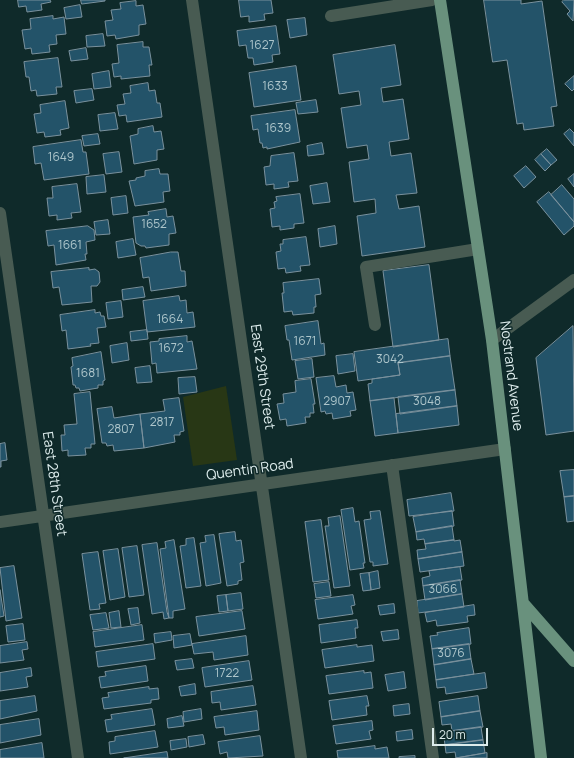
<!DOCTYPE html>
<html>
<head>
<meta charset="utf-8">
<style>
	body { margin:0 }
	#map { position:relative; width:574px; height:758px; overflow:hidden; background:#0f2a2a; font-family:Manrope,sans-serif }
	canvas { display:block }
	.scale { position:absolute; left:432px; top:728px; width:56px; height:18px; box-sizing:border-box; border:2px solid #ddecec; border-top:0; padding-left:5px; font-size:12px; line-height:14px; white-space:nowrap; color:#ddecec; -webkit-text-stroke:3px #0f2a2a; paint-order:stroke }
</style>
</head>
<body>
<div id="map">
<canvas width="574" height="758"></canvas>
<div class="scale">20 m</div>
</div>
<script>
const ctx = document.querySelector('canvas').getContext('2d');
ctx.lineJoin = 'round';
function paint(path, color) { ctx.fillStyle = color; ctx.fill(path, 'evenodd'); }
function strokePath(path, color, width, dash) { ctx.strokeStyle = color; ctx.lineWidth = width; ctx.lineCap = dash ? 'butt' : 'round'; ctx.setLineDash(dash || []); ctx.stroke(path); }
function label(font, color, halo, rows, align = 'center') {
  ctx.font = font + ' Manrope,sans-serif'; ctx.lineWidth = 3; ctx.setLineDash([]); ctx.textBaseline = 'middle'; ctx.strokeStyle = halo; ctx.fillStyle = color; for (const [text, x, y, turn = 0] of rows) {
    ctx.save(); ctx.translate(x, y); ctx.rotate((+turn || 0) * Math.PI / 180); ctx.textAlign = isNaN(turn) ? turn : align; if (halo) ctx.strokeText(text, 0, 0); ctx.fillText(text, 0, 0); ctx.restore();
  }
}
paint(new Path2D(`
	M226,386l11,74 -44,6 -10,-69z`), '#283715');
const building = new Path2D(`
	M18,0h32l1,2 -10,2 1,6 -15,2 -1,-6 -7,1z
	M81,0h24v1l-23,3z
	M239,0h32l2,13 -9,1 1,6 -16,2v-6l-8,1z
	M484,0h37v4l21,-3 15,105 -6,1 3,19 -30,4 -1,-7 -6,1 -10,-64 -14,2z
	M564,0h10l-1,21 -6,-7 3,-3 -8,-9z
	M136,1v5l7,-1 3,19 -7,1v10l-23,4 -1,-4 -8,1 -2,-15 8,-1 -2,-10 10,-1 -1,-6z
	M80,5l2,12 -16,2 -2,-11z
	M53,16v3l11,-2 2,17 -10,1 1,9 -8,1 1,7 -18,2 -1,-6 -6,1 -3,-19 9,-1 -1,-10z
	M305,18l2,17 -17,3 -3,-18z
	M276,26l4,28 -8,1 1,7 -19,3 -1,-7h-5l-2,-13 -7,1 -2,-15z
	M103,34l2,12 -18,1 -1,-11z
	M143,42v5h6l3,18h-3l1,11 -29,3v-3l-7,1 -2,-13 7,-1 -2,-18z
	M395,45l6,40 -20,3 2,14 20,-3 6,40 -20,3 2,14 20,-3 6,40 -21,2 3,14 20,-3 6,41 -63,9 -5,-40 19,-3 -1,-14 -21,3 -5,-40 20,-3 -2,-14 -20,3 -6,-40 20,-3 -2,-14 -20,3 -6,-39z
	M86,48l2,11 -17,2 -2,-10z
	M58,58l4,29h-6l1,7 -20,2 -1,-6 -5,1 -2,-14h-3l-2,-15z
	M296,66l5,34 -47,7 -5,-34z
	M109,71l2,16 -17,2 -2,-15z
	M574,76v13l-2,2 -7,-7z
	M148,83l1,8 6,-1 2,13h3l2,14 -35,5 -1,-7 -7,1 -2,-11 8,-1 -2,-10 8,-1 -1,-7z
	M92,89l2,11 -18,3 -2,-12z
	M316,100l2,12 -20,2 -2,-11z
	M65,101l4,27 -9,2 1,5 -16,2 -1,-5 -7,1 -3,-19 7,-1 -1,-8z
	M295,110l5,32 -33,7v-2l-4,1 -1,-5h-2l-2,-14 -5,1 -2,-14z
	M115,113l3,16 -18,2 -2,-16z
	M153,126l1,6 7,-1 3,18 -7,1v10l-23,4 -4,-28 8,-2v-5z
	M570,129l4,4v13l-10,-12z
	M98,134l2,10 -16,2 -2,-10z
	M81,140l2,12h3l3,22 -45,6 -3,-17 -6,1 -2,-17z
	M322,143l2,11 -16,2 -1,-10z
	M547,149l10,11 -6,5 -10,-11z
	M119,152l3,20 -16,2 -3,-20z
	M294,153l4,28 -10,1 1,5 -15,2v-5l-8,1 -2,-18 6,-1 1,-10z
	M541,154l10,11 -6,6 -10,-11z
	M526,166l10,11 -12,11 -10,-12z
	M159,169l1,5h8l2,17 -7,1 1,10 -29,4 -6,-25 7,-1v-2l9,-2v-5z
	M574,174v13l-6,-8z
	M104,175l2,17 -19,2 -1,-17z
	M327,183l3,19 -17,2 -3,-18z
	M77,184l4,28 -10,1 1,5 -15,2v-5l-8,1 -2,-18h6l-1,-11z
	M562,185l12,14v23l-23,-27z
	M549,192l25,30v4l-10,9 -27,-33z
	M300,194l4,29 -10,1v4l-14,2v-4l-8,1 -2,-18 5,-1 -1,-6 3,-1 -1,-4z
	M126,196l2,17 -15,2 -2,-17z
	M166,209l1,8 6,-1 3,17 -7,1v11l-23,3 -1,-2h-4l-5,-3 -3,-26 16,-2 -1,-3z
	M108,220l2,14 -14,1 -2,-13z
	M88,226l6,4 1,10 -9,2 1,12h-2l1,6 -30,5 -2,-20 -6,1 -2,-15z
	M335,226l2,18 -17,3 -2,-18z
	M306,237l4,28 -10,1 1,5 -15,2 -1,-5 -7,1 -2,-17 5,-1 -1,-7h3v-4z
	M133,239l3,16 -18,3 -2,-16z
	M171,252h7l3,19h4l1,15 -35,5 -2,-14 -6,1 -3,-20z
	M429,265l10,75 -46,7 -10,-76z
	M89,268v2l6,-1 4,3 1,10 -3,4h-6l1,16 -30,3 -3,-18 -6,1 -2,-16z
	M319,279l2,15 -6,1 1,12h-2v6l-21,2 -1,-4 -8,1 -2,-19h2l-1,-10z
	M143,287l2,10 -22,3 -1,-10z
	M179,296l1,5 6,-1 1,13 6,-1 2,15 -48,5 -4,-31z
	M121,301l2,16 -15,2 -2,-16z
	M95,310v3l5,-1 1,4h3l2,11 -9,1 2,15 -9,1 1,2 -23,3 -2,-19 -4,1 -2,-16z
	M318,321l3,23 3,-1 1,12 -33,5 -3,-20h-2l-2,-14z
	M573,326l1,105 -28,4 -10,-77z
	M147,330l1,9 -17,2 -1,-9z
	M187,336v6l5,-1 5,28 -40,4 -1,-10 -4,1 -2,-22 9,-1v-2z
	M448,339l2,17 -52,7 2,12 -42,6 -4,-29z
	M127,343l2,17 -17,3 -2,-17z
	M101,352l4,28 -2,1v4h-5v3l-18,3 -1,-3h-3l-1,-3h-2l-2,-18 2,-1 -1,-8z
	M353,354l2,17 -17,3 -2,-18z
	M450,356l5,34 -85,11 -2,-17 4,-1v-4l28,-4 -2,-12z
	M312,359l2,18 -16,2 -3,-18z
	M150,366l2,16 -15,1 -2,-15z
	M334,376l2,11 10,-2 1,8 6,-1 3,18 -6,1 1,5 -18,3 -1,-6 -6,1 -1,-3 -4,1 -5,-34z
	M195,377l2,15 -18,2 -1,-16z
	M311,379l4,25h-2l1,9h-4v4h-5l1,6 -19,3 -1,-7 -6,1 -3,-16 7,-1 -1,-9 13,-2 -1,-11z
	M455,390l2,16 -57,8 -2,-17z
	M90,392l5,52h-4v4h-6l1,7 -18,1v-6l-6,1 -1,-16h4l-1,-10 13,-1 -3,-30z
	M179,398l5,33 -4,1v3h-6l1,7 -31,6 -4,-34 25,-3 -2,-11z
	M394,398l4,35 -23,3 -5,-35z
	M457,406l2,19 -61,8 -2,-19z
	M112,407l2,11 26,-4 4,34 -30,3 -1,-6 -6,1 -1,-3h-4l-5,-34z
	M5,443l2,17 -6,1v6h-1v-23z
	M574,470v26l-10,1 -4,-26z
	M451,493l3,18 -45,5 -2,-16z
	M574,496v25l-7,1 -3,-25z
	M353,508l2,14 4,-1 6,42h-2l1,5 -14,2 -9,-60z
	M380,511l8,53 -15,2v-4h-3l-6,-42 7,-1 -1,-7z
	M452,511l2,15 -38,6 -3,-15z
	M340,516l10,70 -16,2 -9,-62h4l-1,-8z
	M321,520l8,60 -16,2 -8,-60z
	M452,526l2,14 -29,4 -1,-5 -7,1 -1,-8z
	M235,532l1,9 5,-1 3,22 -4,1 2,17 -4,1v3l-11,2 -8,-52z
	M214,535l7,48 -15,3 -6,-43 6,-1 -1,-6z
	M194,538l7,48 -15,2 -6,-42 6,-1v-6z
	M174,540l11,69 -12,2v7h-4l-9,-69 6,-1 -1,-6z
	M454,540v1l6,-1 2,12 -44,7 -1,-9 9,-1 -1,-5z
	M157,543l10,69 2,6 -5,1 -1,-7 -11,2 -10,-69z
	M137,546l7,49 -15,2 -7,-49z
	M118,549l7,48 -15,3 -7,-49z
	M98,552l8,51 -7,1 1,5 -10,1 -8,-56z
	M462,552l2,14 -44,6 -2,-13z
	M14,566l8,52 -16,3 -6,-53z
	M460,567l2,13 -39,6 -1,-8 8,-2 -1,-5z
	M378,571l2,17 -9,2 -2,-17z
	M369,573l2,17 -8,1 -3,-17z
	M460,580l2,14 -37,6 -2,-14z
	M329,582l2,14 -15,2 -2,-14z
	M0,590l4,26 -4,1z
	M241,593l2,16 -15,2 -2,-16z
	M462,594l2,13 -46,6 -1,-12z
	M226,595l2,16 -9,1 -2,-16z
	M353,595l2,10 -4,1 2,8 -35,5 -3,-19z
	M394,604l1,9 -15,2 -2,-9z
	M474,605l1,10 -8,1 1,6 -31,4 -1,-6 -9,2 -2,-9z
	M138,608l2,15 -9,2 -3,-16z
	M119,611l2,16 -10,1 -2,-15z
	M242,611l3,18 -46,7 -3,-19z
	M106,613l3,15 -16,2 -3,-15z
	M357,620l1,8h-3l1,10 -35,5 -2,-18z
	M23,624l2,16 -17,2 -2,-16z
	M142,625l2,15 -49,7 -2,-15z
	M469,628l2,16 -39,5 -2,-13 8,-1 -1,-2z
	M398,630l1,9 -16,2 -2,-9z
	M171,632l1,8 -17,3 -1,-9z
	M190,634l2,11 -18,3 -1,-12z
	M246,636l2,19 -34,5 -1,-8 -19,2 -2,-10z
	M27,642l1,7 -6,1 2,10 -24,3v-17z
	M153,644l2,15 -57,8 -2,-15z
	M469,644l2,15 -37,6 -2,-16z
	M357,645v2l15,-2 2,16 -49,7 -3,-18z
	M192,659l2,9 -17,2 -2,-9z
	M471,659l3,15 -38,6 -2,-15z
	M249,661l3,19 -47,7 -3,-19z
	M146,666l2,15 -47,7 -2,-11 7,-1 -1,-4z
	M31,668l1,8 -6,1 2,10 -28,4v-18z
	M364,671v2l7,-1 2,16 -44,6 -3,-18z
	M404,672l2,16 -18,3 -3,-16z
	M485,673l2,15 -41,6 -1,-7 -8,1 -1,-8z
	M195,684l1,10 -15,2 -2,-9z
	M253,686l3,19 -35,5 -1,-8 -8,1 -1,-11z
	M149,687v2l9,-1 1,11 -8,1v3l-47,6 -2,-11 7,-1 -1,-4z
	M35,696l2,15 -37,8v-18z
	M367,696l2,10h-3l1,9 -35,5 -3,-19z
	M478,696l2,15 -39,6 -2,-15z
	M409,704l1,10 -16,2 -1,-10z
	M152,709l3,16 -48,7 -2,-12 7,-1 -1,-4z
	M201,709l1,10 -18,3 -1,-10z
	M257,711l2,19 -34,5 -1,-8 -8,1 -2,-11z
	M480,711l3,16 -31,4 -1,-7 -9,1 -1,-8z
	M182,716l2,10 -16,2 -1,-9z
	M39,719l2,16 -41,8v-18z
	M372,721l1,9 -4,1 2,8 -35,5 -3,-18z
	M481,727l2,13 -38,5 -1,-7 9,-2 -1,-5z
	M412,730l1,9 -16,2 -1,-9z
	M155,731l3,16 -48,7 -1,-12 6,-1v-4z
	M203,735l2,9 -16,3 -1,-10z
	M260,736l3,20 -35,2 -1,-6 -7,2 -2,-12z
	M186,739l1,8 -16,3 -1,-9z
	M483,740l2,13 -29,5 -1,-6 -9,1 -1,-8z
	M42,743l2,15h-44v-8z
	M375,746v3l12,-2 2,11h-51l-1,-7z
	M167,752l1,6h-44z
	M487,753v5h-31z
	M415,756v2h-16v-1z`);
paint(building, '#235369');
strokePath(building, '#7a919d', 1);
strokePath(new Path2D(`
	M192,0l109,758
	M331,16l101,-16
	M0,213l78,545
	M375,325l-9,-58 112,-18
	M492,340l82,-60
	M392,465l41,293
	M0,522l505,-73`), '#485b52', 12);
strokePath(new Path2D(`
	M440,0l52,340 49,418
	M523,603l51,58`), '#69917d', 12);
label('12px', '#aec6cb', null, [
	["1627",262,46],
	["1633",275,87],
	["1639",278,129],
	["1649",61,158],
	["1652",154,225],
	["1661",70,246],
	["1664",170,320],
	["1671",305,342],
	["1672",171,349],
	["3042",390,360],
	["1681",88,374],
	["2907",337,402],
	["3048",427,402],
	["2817",162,423],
	["2807",121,430],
	["3066",443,590],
	["3076",451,654],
	["1722",227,674]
]);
label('14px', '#ddecec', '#0f2a2a', [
	["Nostrand Avenue",511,376,83],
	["East 29th Street",262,377,82],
	["Quentin Road",250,470,-8],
	["East 28th Street",54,484,82]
]);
</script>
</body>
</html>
